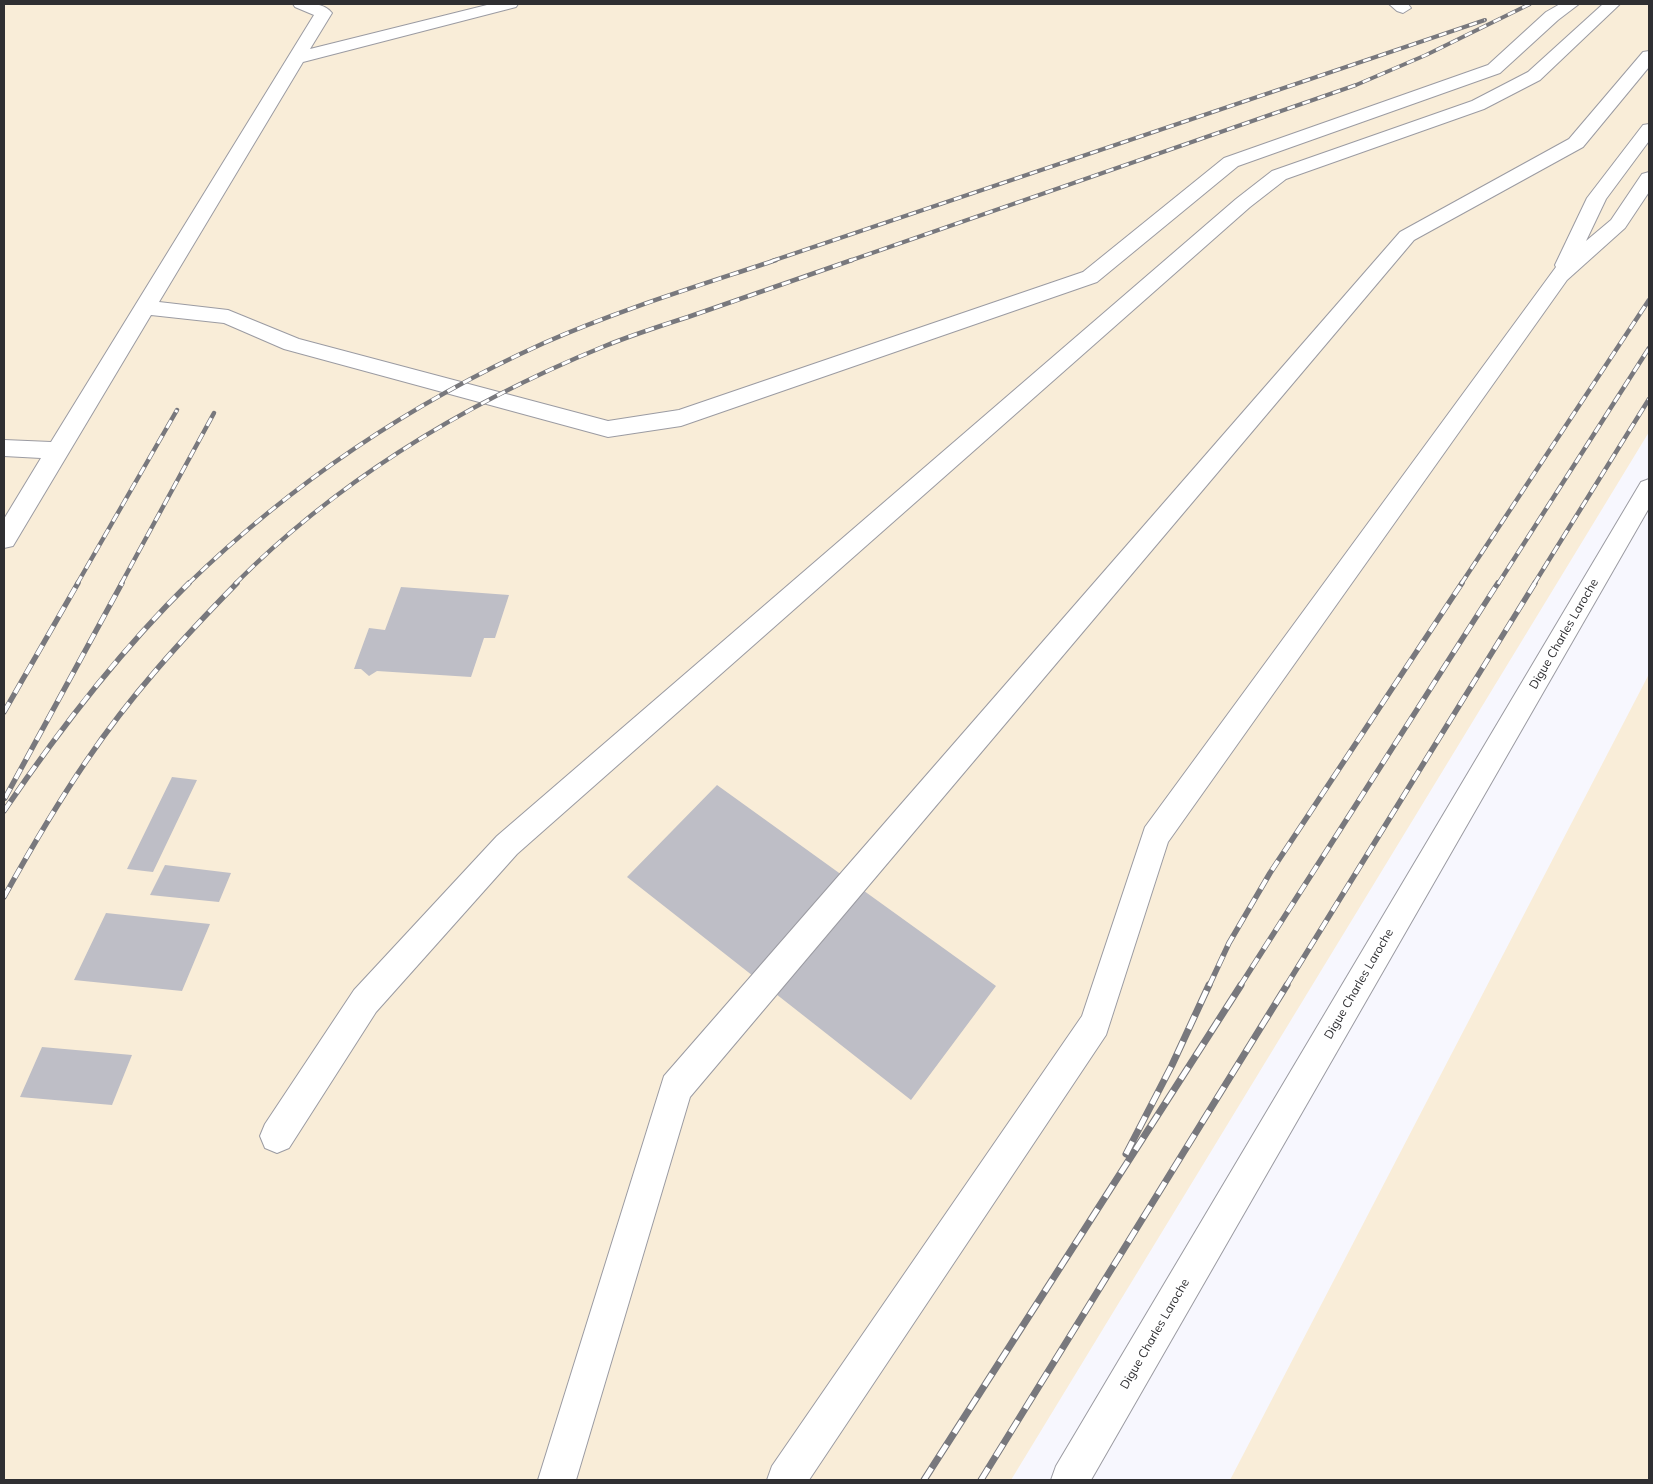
<!DOCTYPE html>
<html>
<head>
<meta charset="utf-8">
<style>
	body { margin:0 }
	#map { position:relative; width:1653px; height:1484px; overflow:hidden; background:#f7f7fe; font-family:Mulish,sans-serif }
	canvas { display:block }
	.frame { position:absolute; inset:0; border:5px solid #2f2f32; pointer-events:none }
</style>
</head>
<body>
<div id="map">
<canvas width="1653" height="1484"></canvas>
<div class="frame"></div>
</div>
<script>
const ctx = document.querySelector('canvas').getContext('2d');
ctx.lineJoin = 'round';
function paint(path, color) { ctx.fillStyle = color; ctx.fill(path, 'evenodd'); }
function strokePath(path, color, width, dash) { ctx.strokeStyle = color; ctx.lineWidth = width; ctx.lineCap = dash ? 'butt' : 'round'; ctx.setLineDash(dash || []); ctx.stroke(path); }
function label(font, color, halo, rows, align = 'center') {
  ctx.font = font + ' Mulish,sans-serif'; ctx.lineWidth = 5; ctx.setLineDash([]); ctx.textBaseline = 'middle'; ctx.strokeStyle = halo; ctx.fillStyle = color; for (const [text, x, y, turn = 0] of rows) {
    ctx.save(); ctx.translate(x, y); ctx.rotate((+turn || 0) * Math.PI / 180); ctx.textAlign = isNaN(turn) ? turn : align; if (halo) ctx.strokeText(text, 0, 0); ctx.fillText(text, 0, 0); ctx.restore();
  }
}
paint(new Path2D(`
	M4,4h1645v428l-638,1048h-1007z
	M1649,674v806h-419z`), '#f9edd8');
paint(new Path2D(`
	M401,587l108,8 -14,43h-11l-13,39 -94,-6 -8,5 -8,-7h-7l15,-41 16,2z
	M172,777l25,3 -44,92 -26,-3z
	M717,785l279,201 -85,114 -284,-223z
	M165,865l66,8 -12,29 -69,-7z
	M106,913l104,11 -28,67 -108,-11z
	M42,1047l90,8 -20,50 -92,-8z`), '#bebec6');
const minor = new Path2D(`
	M293,4c12,-1 31,-2 39,9l-22,36 181,-45h27l-2,3 -213,55 -144,240 69,8 71,29 309,82 71,-11 404,-138 141,-114 264,-93 58,-53 14,-8h19l-21,16 -58,53 -262,93 -141,116 -416,144 -73,11 -324,-88 -60,-26 -73,-8 -138,231 -9,2v-29l37,-61 -37,-2v-16l47,2 263,-427 -19,-8z
	M1389,4h19l3,4 -8,5 -6,-2z
	M1603,4h17l-80,76 -56,29 -198,70 -36,28 -733,647 -141,158 -87,136 -12,5 -12,-5 -5,-12 5,-12 89,-134 143,-154 739,-637 36,-28 200,-70 56,-29z
	M1649,51v16l-66,80 -169,93 -724,857 -114,383h-38l126,-404 736,-844 169,-93 74,-87z
	M1649,124v17l-43,58 -20,42 25,-21 31,-46 7,-2v20l-24,36 -58,52 -399,562 -62,193 -297,445h-42l5,-14 310,-450 63,-189 411,-560 -1,-2 32,-67 56,-73z
	M1649,479v29l-558,972h-40l5,-14 585,-984z`);
strokePath(minor, '#9b9ba2', 2);
paint(minor, '#fff');
const railFar3 = new Path2D(`
	M772,261l713,-241
	M849,261l507,-176 70,-30 104,-51`);
const railFar2 = new Path2D(`
	M77,584l100,-174
	M121,584l93,-171
	M188,584c104,-101 223,-181 356,-241 75,-33 154,-57 232,-83
	M235,584c104,-105 235,-183 370,-238 27,-11 55,-20 83,-29 55,-19 110,-38 164,-57
	M1461,584l188,-284
	M1498,584l151,-236
	M1534,584l115,-185`);
const railFar1 = new Path2D(`
	M4,712l74,-129
	M5,798l117,-215
	M4,811c55,-81 115,-159 185,-228
	M4,897c26,-47 53,-93 83,-137 43,-64 96,-122 150,-177
	M1209,986l20,-43 41,-70 192,-290
	M1240,986l258,-403
	M1286,986l249,-403`);
const rail = new Path2D(`
	M1126,1154l46,-89 37,-80
	M924,1480l317,-495
	M981,1480l306,-495`);
strokePath(railFar3, '#78787d', 4);
strokePath(railFar2, '#78787d', 4.5);
strokePath(railFar1, '#78787d', 5.5);
strokePath(rail, '#78787d', 7);
strokePath(railFar3, '#fff', 2.5, [8]);
strokePath(railFar2, '#fff', 3, [9]);
strokePath(railFar1, '#fff', 4, [11]);
strokePath(rail, '#fff', 5, [14]);
label('12px', '#2f2f32', '#fff', [
	["Digue Charles Laroche",1564,634,-60],
	["Digue Charles Laroche",1359,984,-60],
	["Digue Charles Laroche",1155,1334,-60]
]);
</script>
</body>
</html>
